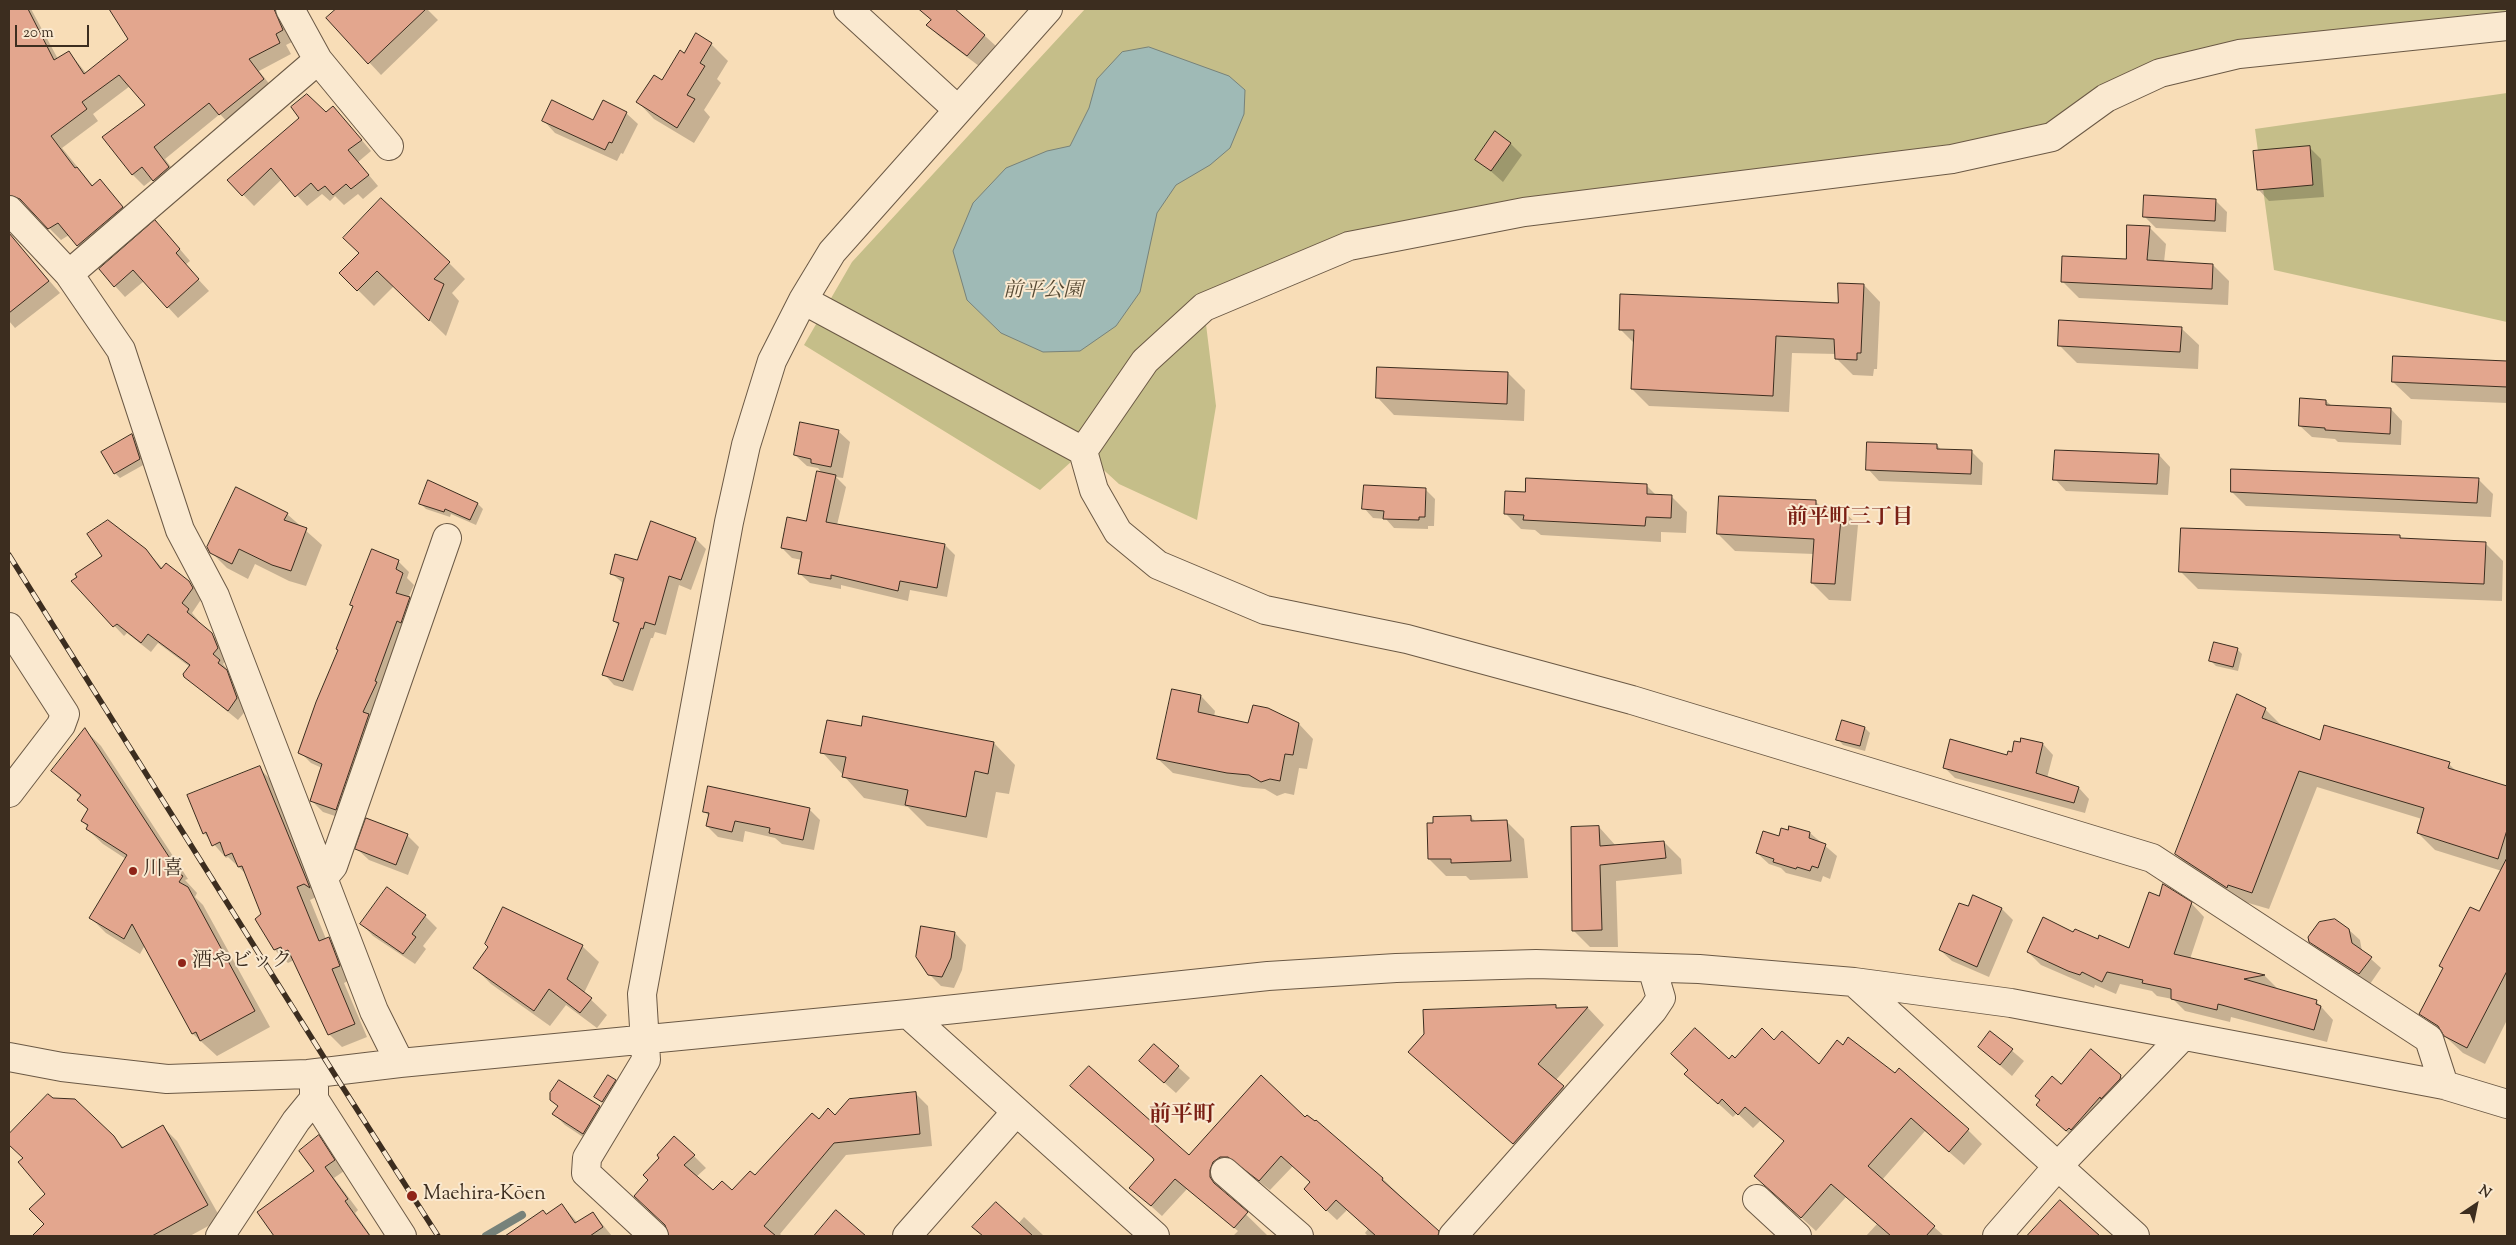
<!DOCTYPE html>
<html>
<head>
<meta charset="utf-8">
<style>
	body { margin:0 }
	#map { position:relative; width:2516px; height:1245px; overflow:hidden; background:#f8ddb7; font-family:"Sorts Mill Goudy",serif }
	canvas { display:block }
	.frame { position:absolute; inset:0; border:10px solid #3c2d1f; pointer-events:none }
	.north { position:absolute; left:2451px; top:1180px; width:50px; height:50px; -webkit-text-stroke:4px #fae9d0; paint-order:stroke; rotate:34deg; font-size:14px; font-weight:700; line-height:20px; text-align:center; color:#3c2d1f }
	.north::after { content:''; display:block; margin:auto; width:18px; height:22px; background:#3c2d1f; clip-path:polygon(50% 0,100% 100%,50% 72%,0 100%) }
	.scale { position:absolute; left:15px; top:25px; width:74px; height:22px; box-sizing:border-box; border:2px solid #3c2d1f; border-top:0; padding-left:6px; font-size:15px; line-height:18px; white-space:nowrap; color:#3c2d1f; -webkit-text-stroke:4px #fae9d0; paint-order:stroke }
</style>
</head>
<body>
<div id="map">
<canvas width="2516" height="1245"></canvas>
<div class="frame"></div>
<div class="north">N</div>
<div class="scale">20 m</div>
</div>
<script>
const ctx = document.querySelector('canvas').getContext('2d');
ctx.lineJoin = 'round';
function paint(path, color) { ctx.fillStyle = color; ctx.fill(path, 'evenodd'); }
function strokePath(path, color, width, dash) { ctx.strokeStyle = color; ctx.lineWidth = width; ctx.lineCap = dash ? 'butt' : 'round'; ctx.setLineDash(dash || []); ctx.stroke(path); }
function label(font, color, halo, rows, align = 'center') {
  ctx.font = font + ' "Sorts Mill Goudy","Noto Serif JP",serif'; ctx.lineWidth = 4; ctx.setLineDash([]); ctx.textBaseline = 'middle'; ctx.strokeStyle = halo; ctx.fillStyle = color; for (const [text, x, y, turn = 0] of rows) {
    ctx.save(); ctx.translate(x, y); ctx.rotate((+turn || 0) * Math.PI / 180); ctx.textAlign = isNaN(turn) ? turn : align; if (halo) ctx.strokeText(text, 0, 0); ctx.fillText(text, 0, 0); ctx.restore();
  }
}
paint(new Path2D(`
	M1085,9h1422v15l-347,49 -108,64 -703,109 -145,62 12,98 -19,114 -78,-36 -36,-33 -43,39 -236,-145 48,-83z
	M2507,93v229l-233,-52 -19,-141z`), '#c5be89');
const water = new Path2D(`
	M1149,47l80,29 16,14 -1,24 -14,34 -20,17 -34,20 -19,28 -17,79 -24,34 -36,25 -37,1 -42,-19 -34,-33 -14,-49 20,-48 33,-35 41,-17 23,-5 19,-38 8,-29 25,-27z`);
paint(water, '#9fbab6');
strokePath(water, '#77827a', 1);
paint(new Path2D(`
	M9,9h22l27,50 11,-7 17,21 44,-34 -19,-30h174l9,32 -8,4 5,9 -32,17 16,20 -44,35 -11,-12 -55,45 15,20 -14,12 -13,-12 -9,7 -12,-12 14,-68 -16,-20 -37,28 5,7 -36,27 31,38 7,-5 34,38 -45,38 -20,-22 -8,5 -44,-44 8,-6 -16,-24z
	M338,9h89l11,11 -57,55 -53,-57z
	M919,9h36l41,37 -17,20 -40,-30 -11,-11 4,-5z
	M697,35l14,9 17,17 -11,18 4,4 -17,27 6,7 -16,26 -40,-24 -16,-17 24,-21 23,-27z
	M626,113l12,11 -15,30 -2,-1 -4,8 -62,-28 -11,-12h49z
	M343,118l28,33 -13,11 20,24 -15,13 -5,-5 -14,11 -9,-9 -5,5 -8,-7 -15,12 -25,-27 -28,27 -25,-26z
	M1511,144l11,11 -19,27 -26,-23z
	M2309,147l12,12 3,38 -55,4 -11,-12z
	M2216,201l11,11 -1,20 -70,-4 -12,-12z
	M2149,227l17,17 -2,18 49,3 16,16 -1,24 -149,-7 -17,-17 65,-21z
	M166,233l24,28 -5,4 24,26 -31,27 -34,-37 -19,16 -10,-11z
	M33,262l27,31 -45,35 -6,-7v-58l8,10z
	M449,263l16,16 -13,14 7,8 -13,35 -52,-50 -20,20 -33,-33z
	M1864,285l16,17 -3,67h-3l-1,7 -20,-1 -17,-17v-4l-44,-1 -3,59 -140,-6 -17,-17 3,-45 -15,-15 219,-25z
	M2181,328l18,17 -1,24 -121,-6 -18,-18z
	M2394,358l113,4v41l-96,-4 -18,-17z
	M1508,373l17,17 -1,31 -130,-6 -17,-18z
	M2326,401l6,5 59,3 11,12 -1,24 -63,-3 -3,-3 -23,-2 -12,-11z
	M838,431l12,11 -7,36 -7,-1 10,10 -9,38 108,20 10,10 -8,42 -37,-7 -2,11 -67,-16v4l-31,-6 -11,-10 3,-13 -10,-2 -10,-10 25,-26 16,-48 -5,-6 -11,-2 -12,-11z
	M132,436l5,5 8,23 -25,14 -5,-5z
	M1937,445l4,5 30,1 12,12 -1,22 -103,-4 -11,-12z
	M2159,455l11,12 -2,28 -102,-4 -11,-12z
	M2478,479l15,15 -2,23 -245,-11 -14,-14z
	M1647,486l10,10h14l16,16 -1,21 -25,-1v10l-120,-7 -6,-5 -14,-1 -16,-16 21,-20z
	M1426,490l9,9 -1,27h-6v3l-34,-1 -8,-9 -13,-1 -9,-10z
	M1815,501l6,6 20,2 17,16 -7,76 -22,-1 -17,-17 2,-29 -79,-3 -17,-17z
	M421,504h57l5,5 -7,16 -25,-11 -1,3 -24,-8z
	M287,514l35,31 -16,41 -17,-5 -34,-17 -7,15 -21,-11 -16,-16z
	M2400,536l3,4 83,4 17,17 -1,40 -304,-12 -17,-17z
	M696,539l10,10 -15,41 -12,-5 -13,50 -11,-3 -2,6h-2l-18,53 -19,-6 -10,-11 15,-48 -5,-5 10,-37 -13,-11z
	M146,550l17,19 25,13 11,10 3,6 -10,15 6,7 -1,1 25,23 5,14 -4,6 13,17 11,28 -9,11 -53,-43 5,-10 -32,-24 -7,9 -24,-19 -3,3 -51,-54z
	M398,561l11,11 -2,6 7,7 -6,13 12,11 -73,211 -24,-8 -11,-11 10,-33 -11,-5 -11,-11 39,-101 15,-44 -3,-2z
	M2237,649l5,5 -4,17 -22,-5 -5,-5z
	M1201,696l14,15 -1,6 35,7h50l14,15 -6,30 -8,-1 -5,27 -9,-2 -8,3 -12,-7 -22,-2 -70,-14 -15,-14z
	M2265,709l18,18 37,15 129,22 9,9 49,15v232l-22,44 -22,-11 -42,-39 23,-45 -3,-3 38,-53 23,-42 -67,-21 -17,-17 4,-14 -105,-32 -48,122 -24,-7 -1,2 -51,-33 -17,-17z
	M1865,728l5,5 -5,18 -22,-6 -5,-6z
	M85,730l16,16 87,133 -3,1 12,13 -2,4 8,8 67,122 -53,29 -24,-22 -48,-89 -5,9 -34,-21 -15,-15 35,-59 -23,-15 -16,-15 1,-2 -6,-6 7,-10 -10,-11 2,-3 -28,-26z
	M994,743l21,22 -6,29 -13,-2 -9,46 -60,-12 -19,-19 -44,-9 -42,-46z
	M2021,744h22l10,11 -6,23 32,10 10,11 -4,14 -130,-35 -11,-11 64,-11z
	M259,768l13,13 46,115 -8,4 16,39 2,-1 14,13 10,28 -8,4 23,54 -25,10 -13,-13 -35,-74 -6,3 -13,-13 -19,-31 7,-5 -17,-40 -18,-17 -2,1 -22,-25z
	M809,809l11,11 -6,30 -32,-6 -7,-6 -30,-7 -2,11 -25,-5 -11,-11 2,-10 -5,-5z
	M1471,817l5,5 30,-1 18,18 4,39 -58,2 -4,-4h-20l-17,-17z
	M1599,827l17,19 48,-4 17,17 1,15 -66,7 2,66h-28l-17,-17z
	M1810,833l27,23 -7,23 -7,-3 -2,6 -35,-9 -5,-5 -12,-4 -12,-11 23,-16z
	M407,835l12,12 -11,28 -39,-15 -12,-11z
	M387,889l38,27 12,12 -14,18 3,3 -11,15 -42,-28 -11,-12z
	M1973,897l29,12 11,11 -24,57 -37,-16 -12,-11 29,-42z
	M2159,897l32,6 13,14 -14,42 75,17 12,12 -3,1 42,12 17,19 -6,22 -96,-25 -1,5 -45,-11 -12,-12 -16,-3 -5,-5 -32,-7 -4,10 -21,-9 -1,3 -53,-23 -13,-13 46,-19 56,17z
	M922,928l33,5 11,12 -4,25 -8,18 -13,-2 -12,-12z
	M2349,930l11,10 2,11 19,17 -11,16 -49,-32 -11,-10z
	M582,946l17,16 -15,31 23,22 -10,13 -31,-23 -16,21 -59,-42 -16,-16z
	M1555,1007l3,2 30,-1 16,17 -48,55 24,24 -49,56 -121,-108z
	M1990,1032l34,29 -12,15 -33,-29z
	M1774,1041l45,25 149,64 14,14 -18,21 -39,-34 -43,49 62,56h-78l11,-12 -31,-27 -30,34 -61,-55 30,-34 -25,-21 -7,7 -16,-15 -4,4 -47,-43 49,-14z
	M1140,1061l38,6 12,11 -14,15z
	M2120,1076l12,11 -54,55 -29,-26 12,-30z
	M615,1081l6,5 -13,21 -12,-10z
	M915,1093l13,13 4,40 -86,9 -66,79 2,2h-112v-6l-34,-34 58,-40 12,12 -10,9 17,15h19l23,-15 64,-56z
	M48,1095l5,5h22l49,48 39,-21 14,14 44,78 -31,17h-156l11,-12 2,-30 -22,-35 -16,-16v-8z
	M1083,1097l106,60 116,-38 11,3 67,57 59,57h-74l-3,-3 3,-4 -21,-19 -10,10 -13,-12 -12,-25 -19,-17 -23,24 -30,-23h-8l-12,14v8l48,47h-35l5,-5 -51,-42 -25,27 -20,-18 14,-37z
	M552,1100l47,7 12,12 -16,26 -30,-20 -11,-11 5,-7z
	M319,1137l10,11 15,23 -10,7 24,32 -3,3 16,23h-95l-18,-23 58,-42z
	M2060,1202l36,31 2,3h-69z
	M562,1205l16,18 15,-10 19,23h-83l-7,-10 25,-10z
	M1024,1217l20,19h-61l-9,-9 44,-3z`), '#0003');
strokePath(new Path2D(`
	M486,1236l36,-21`), '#77827a', 8);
const building = new Path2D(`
	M9,9h19l26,51 15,-9 15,23 44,-35 -19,-30h165l9,21 -7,4 4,9 -31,16 15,20 -45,36 -10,-12 -55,44 15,20 -16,14 -11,-14 -10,8 -30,-38 43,-32 -26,-30 -37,27 5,7 -36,27 24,32 2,-1 15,19 8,-7 23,28 -46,39 -19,-23 -10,6 -28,-30 -11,-4z
	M336,9h90l-58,55 -42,-46z
	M919,9h36l30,26 -18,21 -41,-31 5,-5z
	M696,33l16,10 -12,20 5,3 -18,29 8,4 -18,29 -41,-26 18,-27 8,5 18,-30 4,3z
	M307,94l19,18 7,-6 29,34 -14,10 21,25 -18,14 -5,-5 -13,11 -8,-9 -7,5 -7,-8 -16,14 -24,-29 -29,28 -15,-16 72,-62 -8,-11z
	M552,100l41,20 10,-20 24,12 -15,31 -3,-1 -4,8 -63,-29z
	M1495,131l16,12 -20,28 -16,-11z
	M2310,146l3,39 -56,5 -4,-39z
	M2144,195l72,4 -1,22 -72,-4z
	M381,198l69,64 -16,17 10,5 -15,37 -52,-50 -20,20 -18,-18 20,-20 -16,-15z
	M155,220l25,29 -4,4 23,26 -32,29 -34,-38 -19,17 -15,-18z
	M2127,225l23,1 -3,34 66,4 -1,25 -151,-7 1,-26 64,3z
	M9,233l40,48 -40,32z
	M1838,283l26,1 -3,69h-4v7l-22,-1 -1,-20 -58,-3 -3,60 -142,-7 3,-59h-15l1,-36 218,9z
	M2059,320l123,7 -2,25 -122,-6z
	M2393,356l114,5v26l-115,-5z
	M1377,367l131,5 -1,32 -131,-6z
	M2300,398l26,2v5l65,3 -1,26 -65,-4v-2l-26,-2z
	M800,422l39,8 -8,37 -20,-4v-4l-17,-4z
	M132,434l8,25 -26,15 -13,-22z
	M1867,442l70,2v5l35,1 -1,24 -105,-4z
	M2055,450l104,4 -2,30 -104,-4z
	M2231,469l248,9 -2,25 -246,-11z
	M817,471l19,4 -10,47 119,22 -8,44 -37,-7 -2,10 -67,-16v4l-33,-5 4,-22 -21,-4 6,-31 19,4z
	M1526,478l121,6v10l25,1 -1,23 -25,-1 -1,9 -122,-6 1,-5 -20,-1 1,-23 20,1z
	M428,480l50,23 -8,17 -25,-11 -1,3 -25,-8z
	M1364,485l62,3 -1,29h-6v3l-36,-1 1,-8 -22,-2z
	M236,487l52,26 -4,7 23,8 -16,43 -19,-6 -33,-16 -7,15 -22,-11 -3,-6z
	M1719,496l97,4v6l26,1 -7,77 -24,-1 3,-44 -97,-5z
	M108,520l38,29 15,20 5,-6 23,18 4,7 -11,15 7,6 -2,3 25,21 6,15 -5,6 7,6 -2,3 9,7 10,28 -9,13 -44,-34 -1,-3 7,-9 -42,-31 -7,9 -24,-19 -4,3 -42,-46 6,-4 -2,-3 27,-18 -15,-22z
	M651,521l45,17 -15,42 -12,-4 -14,49 -10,-3 -2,7 -2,-1 -18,53 -21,-6 17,-52 -6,-2 11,-43 -14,-4 5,-20 22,6z
	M2181,528l219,7v3l86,4 -2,42 -305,-12z
	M372,549l27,11 -3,9 7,4 -7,20 14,4 -9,26 -4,-2 -22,60 2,1 -14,30 6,2 -33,96 -26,-9 12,-37 -24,-11 18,-51 22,-52 -2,-1 17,-43 -3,-1z
	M2214,642l24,6 -5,19 -24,-6z
	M1172,689l29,6 -3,17 50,11 5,-18 15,3 31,15 -6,32 -8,-1 -5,27 -10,-2 -9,3 -12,-7 -22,-2 -70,-14z
	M2237,694l29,14 -4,10 58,22 4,-15 126,37 -2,6 59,18v44l-9,29 -81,-26 7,-25 -125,-37 -47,122 -24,-8 -1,3 -52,-34z
	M863,716l131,26 -6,32 -13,-3 -9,46 -61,-12 3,-15 -66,-13 4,-20 -26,-4 7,-33 34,6z
	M1842,720l23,7 -5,19 -24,-6z
	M85,728l88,135 -7,3 17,10 -4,6 9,5 67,124 -55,30 -4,-9 -4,2 -60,-110 -8,15 -35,-21 38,-63 -41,-26 2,-4 -7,-4 7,-12 -11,-9 4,-5 -30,-24z
	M2021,738l22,5 -7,30 43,14 -5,16 -131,-35 7,-29 57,16 1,-4 4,1 2,-11 6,1z
	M260,766l50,122 -6,-4 -7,3 22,54 10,-4 11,29 -8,3 23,55 -27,11 -40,-85 -5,2 -2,-5 -7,3 -19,-31 6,-5 -19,-48 -4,1 -6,-14 -7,3 -5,-14 -8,4 -6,-14 -3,2 -16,-39z
	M708,786l102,22 -7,32 -34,-7 1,-5 -35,-7 -3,11 -26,-6 3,-13 -6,-1z
	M1471,816v5l36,-1 4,41 -60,2v-4h-23l-1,-36h6v-6z
	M366,818l42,16 -12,31 -41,-16z
	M1599,826l1,20 64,-5 2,17 -66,7 2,65 -30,1 -1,-104z
	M1789,826l21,6 -1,6 17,6 -8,24 -6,-2 -2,5 -13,-4 -1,2 -23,-7 1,-3 -18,-6 7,-22 16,5 2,-8 7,2z
	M2507,858v113l-40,77 -23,-12 -6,-10 -19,-12 24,-46 -4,-2 31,-59 9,4z
	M2163,884l29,18 -18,52 91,21 -21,4 73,21 -1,4 5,2 -7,24 -96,-26 -1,6 -46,-11v-10l-29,-6 1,-3 -36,-8 -5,10 -20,-10 -2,3 -12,-4 -41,-19 16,-35 30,15 2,-3 23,10 1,-4 30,13 20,-56 10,4z
	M387,887l39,28 -14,19 4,3 -13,17 -43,-30z
	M1973,895l29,13 -25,59 -38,-17 20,-47 9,3z
	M503,907l80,38 -16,34 25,19 -12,15 -31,-24 -15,22 -61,-43 15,-21 -3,-3z
	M2335,919l14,10 3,14 20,14 -13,17 -50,-32 -1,-5 11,-15z
	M921,926l34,6 -4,26 -9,19 -14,-2 -12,-18z
	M1556,1005v3l32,-1 -50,57 26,22 -51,58 -105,-92 16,-18 -1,-24z
	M1695,1028l34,31 3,-4 3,3 27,-30 12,12 8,-9 37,33 18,-24 6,5 5,-8 47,36 4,-5 70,61 -20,23 -38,-34 -43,48 67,60 -9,10h-35l-60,-52 -30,34 -47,-42 30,-35 -39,-34 -7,8 -16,-16 -4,5 -34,-30 4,-4 -17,-16z
	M1990,1031l23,18 -13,16 -22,-18z
	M1154,1044l25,22 -15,17 -25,-22z
	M2091,1049l30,26 -1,4 -19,20 -1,-2 -29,33 -2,-2 -3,3 -30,-26 4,-5 -5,-4 17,-20 9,8z
	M1089,1066l100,89 72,-80 44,42 2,-2 8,6 1,-1 67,58 -1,2 57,51 -1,5h-62l-40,-36 -10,11 -22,-22 6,-7 -29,-26 -22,25 -31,-24h-8l-7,5 -3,8v7l4,6 34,29 -14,16 -59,-49 -24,27 -22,-18 25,-28 -1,-2 -83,-72z
	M608,1075l8,5 -14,22 -8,-5z
	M559,1080l41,26 -17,28 -31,-20 6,-8 -8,-6v-7z
	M916,1092l4,42 -86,9 -70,83 12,10h-107l-4,-11 -31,-29 14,-16 -5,-5 16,-17 -2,-3 17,-19 21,19 -11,10 29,25 9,-9 10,9 18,-19 5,4 57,-62 7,6 9,-11 7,7 14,-16z
	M48,1094l5,4 22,1 39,37 8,12 41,-23 45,80 -56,31h-120l12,-12 -15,-15 16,-15 -27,-32 5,-4 -14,-13v-11z
	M319,1135l16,25 -10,7 23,32 -3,2 25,35h-96l-17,-24 57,-41 -15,-20z
	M2060,1200l40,36h-73z
	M996,1202l37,34h-50l-11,-9z
	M562,1204l13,19 18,-11 10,15 -13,9h-85l38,-26 3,4z
	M836,1210l30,26h-52z`);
paint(building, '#e3a68e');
strokePath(building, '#3c2d1f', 1);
const minor = new Path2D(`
	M290,9l28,51 71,86
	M848,9l110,101
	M9,210l60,64 52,76 59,180 35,66 159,415 26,52
	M69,274l249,-214
	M803,300l280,151 11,39 24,42 40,33 107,45 142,29 225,61 520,158 277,181 15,46
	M1083,451l62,-90 59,-54 145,-61 175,-34 428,-53 100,-22 54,-39 54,-25 79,-19 268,-28
	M9,627l56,87 -4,11 -52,68
	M323,878l10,-12 114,-328
	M1854,982l281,254
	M908,1014l247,222
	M9,1057l53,10 105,12 141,-5 92,-11 508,-49 360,-38 128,-8 140,-4 163,5 155,13 157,21 433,82 63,19
	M308,1074l6,11v14l88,137
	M1225,1172l74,64
	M1757,1199l40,37
	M220,1236l76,-115 18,-22
	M654,1236l-68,-63 1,-15 59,-98 -4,-66 87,-472 17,-77 26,-84 31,-61 29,-48 216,-243
	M907,1236l109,-124
	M1453,1236l200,-226 8,-12 -9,-30
	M1997,1236l60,-69 125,-130`);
strokePath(minor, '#6b5945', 30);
strokePath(minor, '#fae9d0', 28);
const rail = new Path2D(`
	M9,555l331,528 98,153`);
strokePath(rail, '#3c2d1f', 5.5);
strokePath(rail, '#fae9d0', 4, [11]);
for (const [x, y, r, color] of [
	[133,871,5,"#8f2418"],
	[182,963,5,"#8f2418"],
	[412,1196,6,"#8f2418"]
]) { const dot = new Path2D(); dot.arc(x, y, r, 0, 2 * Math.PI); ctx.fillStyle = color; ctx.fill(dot); strokePath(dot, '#fae9d0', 2); }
label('italic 20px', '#574a34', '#fae9d0', [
	["前平公園",1043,293]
]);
label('20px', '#3c2d1f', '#fae9d0', [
	["川喜",143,871],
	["酒やビック",192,963],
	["Maehira-Kōen",423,1196]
], 'left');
label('bold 21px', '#7a1f14', '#fae9d0', [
	["前平町三丁目",1850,519]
]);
label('bold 22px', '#7a1f14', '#fae9d0', [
	["前平町",1182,1117]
]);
</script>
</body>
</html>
